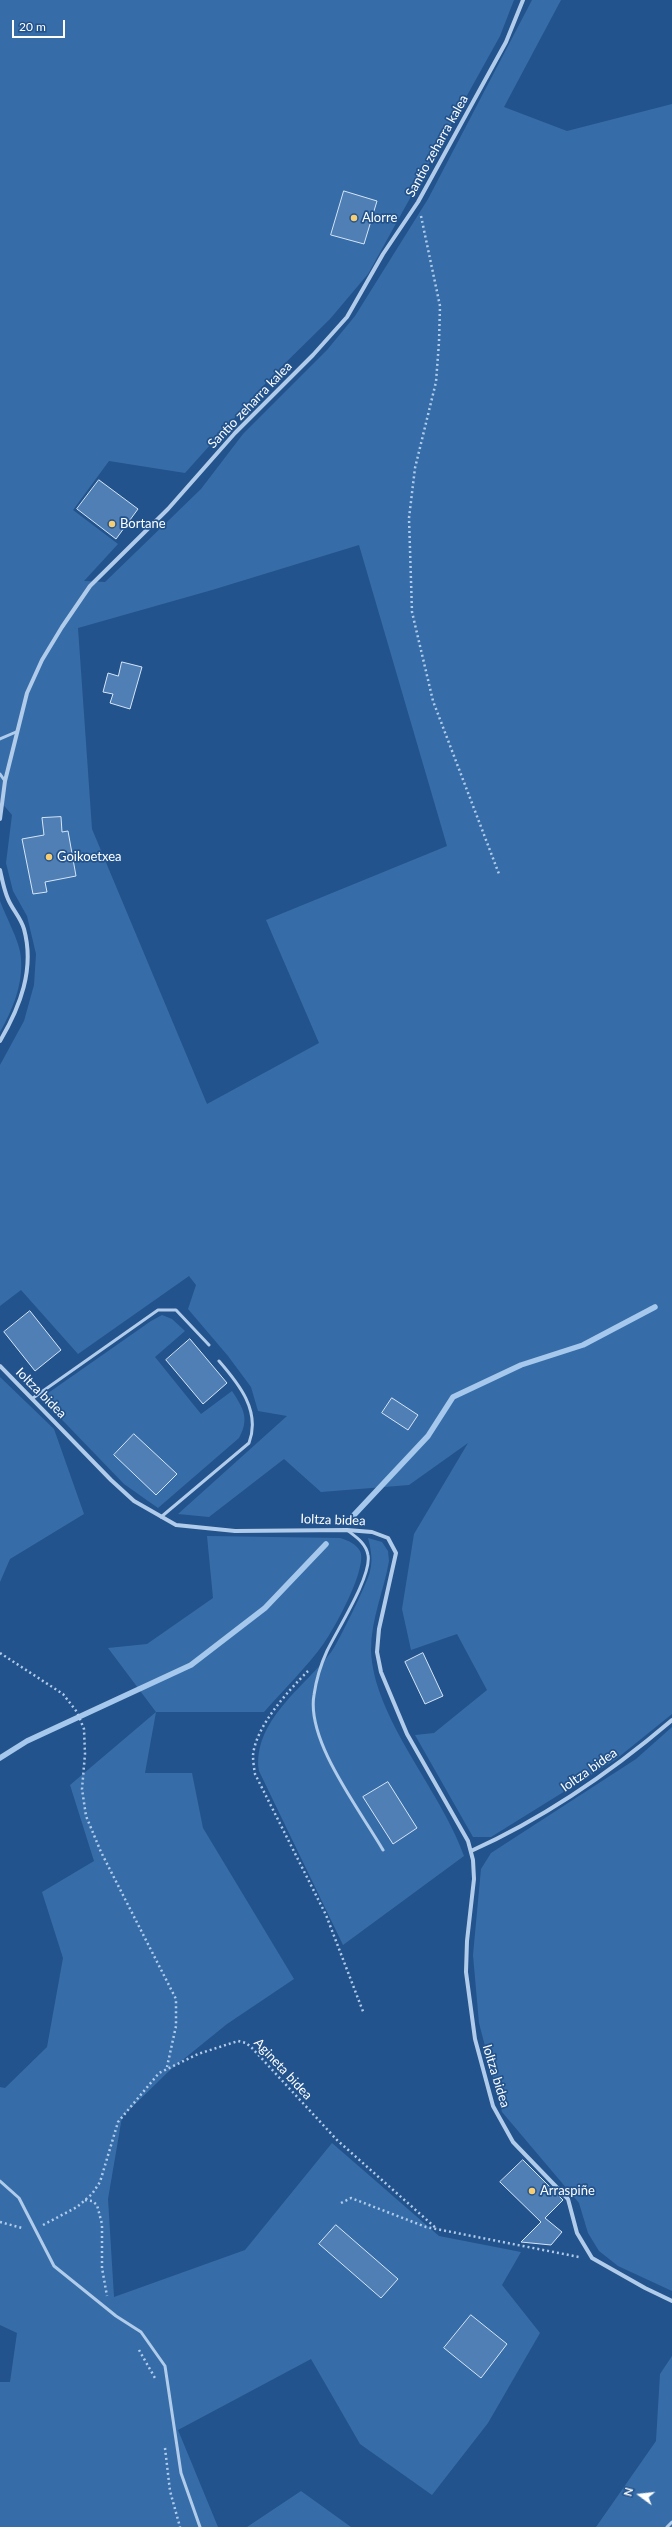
<!DOCTYPE html>
<html>
<head>
<meta charset="utf-8">
<style>
	body { margin:0 }
	#map { position:relative; width:672px; height:2527px; overflow:hidden; background:#23538c; font-family:Lato,sans-serif }
	canvas { display:block }
	.north { position:absolute; left:620px; top:2475px; width:40px; height:40px; -webkit-text-stroke:3px #23538c; paint-order:stroke; rotate:285deg; font-size:11px; font-weight:700; line-height:16px; text-align:center; color:#fff }
	.north::after { content:''; display:block; margin:auto; width:14px; height:18px; background:#fff; clip-path:polygon(50% 0,100% 100%,50% 72%,0 100%) }
	.scale { position:absolute; left:12px; top:20px; width:53px; height:18px; box-sizing:border-box; border:2px solid #fff; border-top:0; padding-left:5px; font-size:12px; line-height:14px; white-space:nowrap; color:#fff; -webkit-text-stroke:3px #23538c; paint-order:stroke }
</style>
</head>
<body>
<div id="map">
<canvas width="672" height="2527"></canvas>
<div class="north">N</div>
<div class="scale">20 m</div>
</div>
<script>
const ctx = document.querySelector('canvas').getContext('2d');
ctx.lineJoin = 'round';
function paint(path, color) { ctx.fillStyle = color; ctx.fill(path, 'evenodd'); }
function strokePath(path, color, width, dash) { ctx.strokeStyle = color; ctx.lineWidth = width; ctx.lineCap = dash ? 'butt' : 'round'; ctx.setLineDash(dash || []); ctx.stroke(path); }
function label(font, color, halo, rows, align = 'center') {
  ctx.font = font + ' Lato,sans-serif'; ctx.lineWidth = 3.5; ctx.setLineDash([]); ctx.textBaseline = 'middle'; ctx.strokeStyle = halo; ctx.fillStyle = color; for (const [text, x, y, turn = 0] of rows) {
    ctx.save(); ctx.translate(x, y); ctx.rotate((+turn || 0) * Math.PI / 180); ctx.textAlign = isNaN(turn) ? turn : align; if (halo) ctx.strokeText(text, 0, 0); ctx.fillText(text, 0, 0); ctx.restore();
  }
}
paint(new Path2D(`
	M0,0h514l-14,36 -132,238 -38,45 -57,56 -88,98 -76,-12 -36,49 45,34 -34,37 21,1 96,-93 42,-55 84,-84 28,-34 73,-117 104,-199h29l-57,107 63,24 105,-27v1610l-57,46 -124,77h-18l-58,-102 19,-2 53,-43 -30,-56 -46,16 -9,-41 12,-75 54,-91 -59,42 -88,7 -37,-33 -75,58 -31,-3 109,-98 -29,-5 -7,-24 -23,-31 -40,-47 8,-24 -7,-9 -111,78 -57,-64 -21,16v-241l24,-44 10,-36 2,-31 -9,-38 -14,-25 -7,-28 6,-48 -12,-14zM359,545l88,301 -181,74 53,123 -112,61 -115,-275 -14,-201 134,-38z
	M0,901c6,16 21,43 21,58 2,26 -9,52 -21,73z
	M162,1315l10,4 13,12 -30,26 46,57 31,-23c11,17 18,27 7,47l-81,70 -34,-24 -83,-86 110,-77z
	M0,1377l54,52 30,85 -74,45 -10,23z
	M207,1536l133,2c9,3 15,5 20,13 8,16 -25,77 -36,92 -17,24 -40,46 -60,69h-108l-11,61h47l11,55 91,151 -67,45 -58,47 -47,46 -14,82 6,98 131,-47 87,-107 107,93 82,16 -19,33 38,48 -52,90 -56,72 -72,-51 -49,-85 -133,71 40,97h-218v-145h10l7,-49 -17,-8v-238l5,1 42,-41 16,-89 -21,-66 52,-31 -24,-76 86,-73 -48,-64 39,-4 66,-46z
	M368,1538l14,4 6,9 1,10c-5,29 -18,58 -18,89 2,68 70,140 93,206l-121,89 -84,-174c-7,-50 46,-84 73,-120 6,-8 37,-71 38,-80 3,-11 1,-22 -2,-33z
	M672,1727v564l-54,-25 -19,-15 -11,-18 -9,-30 -77,-91 -23,-89 -6,-68 8,-86 10,-16 145,-94z
	M672,2356v171h-76l60,-86 4,-67z
	M301,2491l50,36h-104z`), '#366da9');
strokePath(new Path2D(`
	M354,1515l74,-79 25,-39 68,-32 62,-20 72,-38
	M0,1758l27,-17 164,-76 74,-57 61,-64`), '#a5c8ec', 5.5);
const building = new Path2D(`
	M344,191l33,10 -13,43 -33,-9z
	M99,480l39,29 -22,30 -39,-30z
	M122,662l20,5 -12,42 -20,-6 3,-9 -10,-2 5,-19 10,3z
	M61,817l1,15 6,-1 8,45 -31,6 2,10 -14,2 -11,-55 22,-4 -2,-17z
	M30,1311l31,39 -26,21 -31,-39z
	M190,1339l37,44 -24,21 -37,-44z
	M392,1398l26,17 -10,15 -26,-17z
	M134,1434l43,40 -21,21 -42,-40z
	M423,1653l20,43 -18,8 -20,-42z
	M388,1782l29,46 -24,16 -30,-47z
	M523,2160l40,40 -18,18 17,14 -11,13 -30,-3 20,-20 -41,-40z
	M336,2225l62,54 -17,19 -62,-54z
	M471,2315l36,29 -26,34 -37,-30z`);
paint(building, '#507fb5');
strokePath(building, '#d5e6f8', 1);
strokePath(new Path2D(`
	M421,216l19,90 -1,36 -3,40 -21,86 -6,50 3,94 21,89 66,173
	M0,1653l63,41 14,18 7,17 1,25 -3,35 4,27 15,36 75,147v27l-9,41
	M308,1671c-20,20 -52,55 -55,84 0,6 1,13 2,19l71,141 38,99
	M85,2200l7,1 5,4 5,19v44l5,28
	M341,2203l10,-5 75,29 153,30
	M0,2222l22,6
	M43,2225l34,-18 15,-13 8,-12 18,-60 41,-49 39,-19 40,-13 8,2 6,5 85,92 100,89
	M139,2350l16,28
	M165,2448l5,43 10,36`), '#b1cceb', 2.5, [2, 3]);
strokePath(new Path2D(`
	M0,739l16,-7
	M0,774l5,7
	M33,1398l125,-88h18l33,35
	M161,1517l88,-74c12,-32 -10,-59 -30,-82
	M347,1530c9,7 19,13 21,25 4,21 -31,75 -41,96 -6,13 -11,30 -13,44 -8,46 46,115 69,155
	M0,2181l19,17 35,68 62,50 25,16 24,34 16,107 19,54
	M667,2527l5,-5`), '#b1cceb', 3);
strokePath(new Path2D(`
	M0,819l5,-38 22,-88 15,-33 20,-33 28,-41 78,-77 67,-76 78,-78 34,-38 36,-63 35,-52 88,-160 17,-42
	M0,870c2,9 4,20 8,29 4,10 13,19 16,30 11,40 -4,78 -24,112
	M0,1366l111,114 23,21 42,24 59,6 112,-1 25,2 16,6 8,15 -17,76 -2,23 4,20 26,62 61,107 5,19 1,19 -7,62 -1,31 9,67 18,67 20,36 55,57 9,34 15,25 53,30 27,13
	M471,1851c73,-33 140,-79 201,-131`), '#b1cceb', 4);
for (const [x, y, r, color] of [
	[354,218,4,"#f7cd73"],
	[112,524,4,"#f7cd73"],
	[49,857,4,"#f7cd73"],
	[532,2191,4,"#f7cd73"]
]) { const dot = new Path2D(); dot.arc(x, y, r, 0, 2 * Math.PI); ctx.fillStyle = color; ctx.fill(dot); strokePath(dot, '#23538c', 1.5); }
label('13px', '#fff', '#23538c', [
	["Santio zeharra kalea",437,146,-61],
	["Santio zeharra kalea",250,405,-46],
	["Ioltza bidea",41,1393,45],
	["Ioltza bidea",333,1520,2],
	["Ioltza bidea",589,1770,-35],
	["Agineta bidea",283,2069,47],
	["Ioltza bidea",496,2076,73]
]);
label('13px', '#fff', '#23538c', [
	["Alorre",362,218],
	["Bortane",120,524],
	["Goikoetxea",57,857],
	["Arraspiñe",540,2191]
], 'left');
</script>
</body>
</html>
